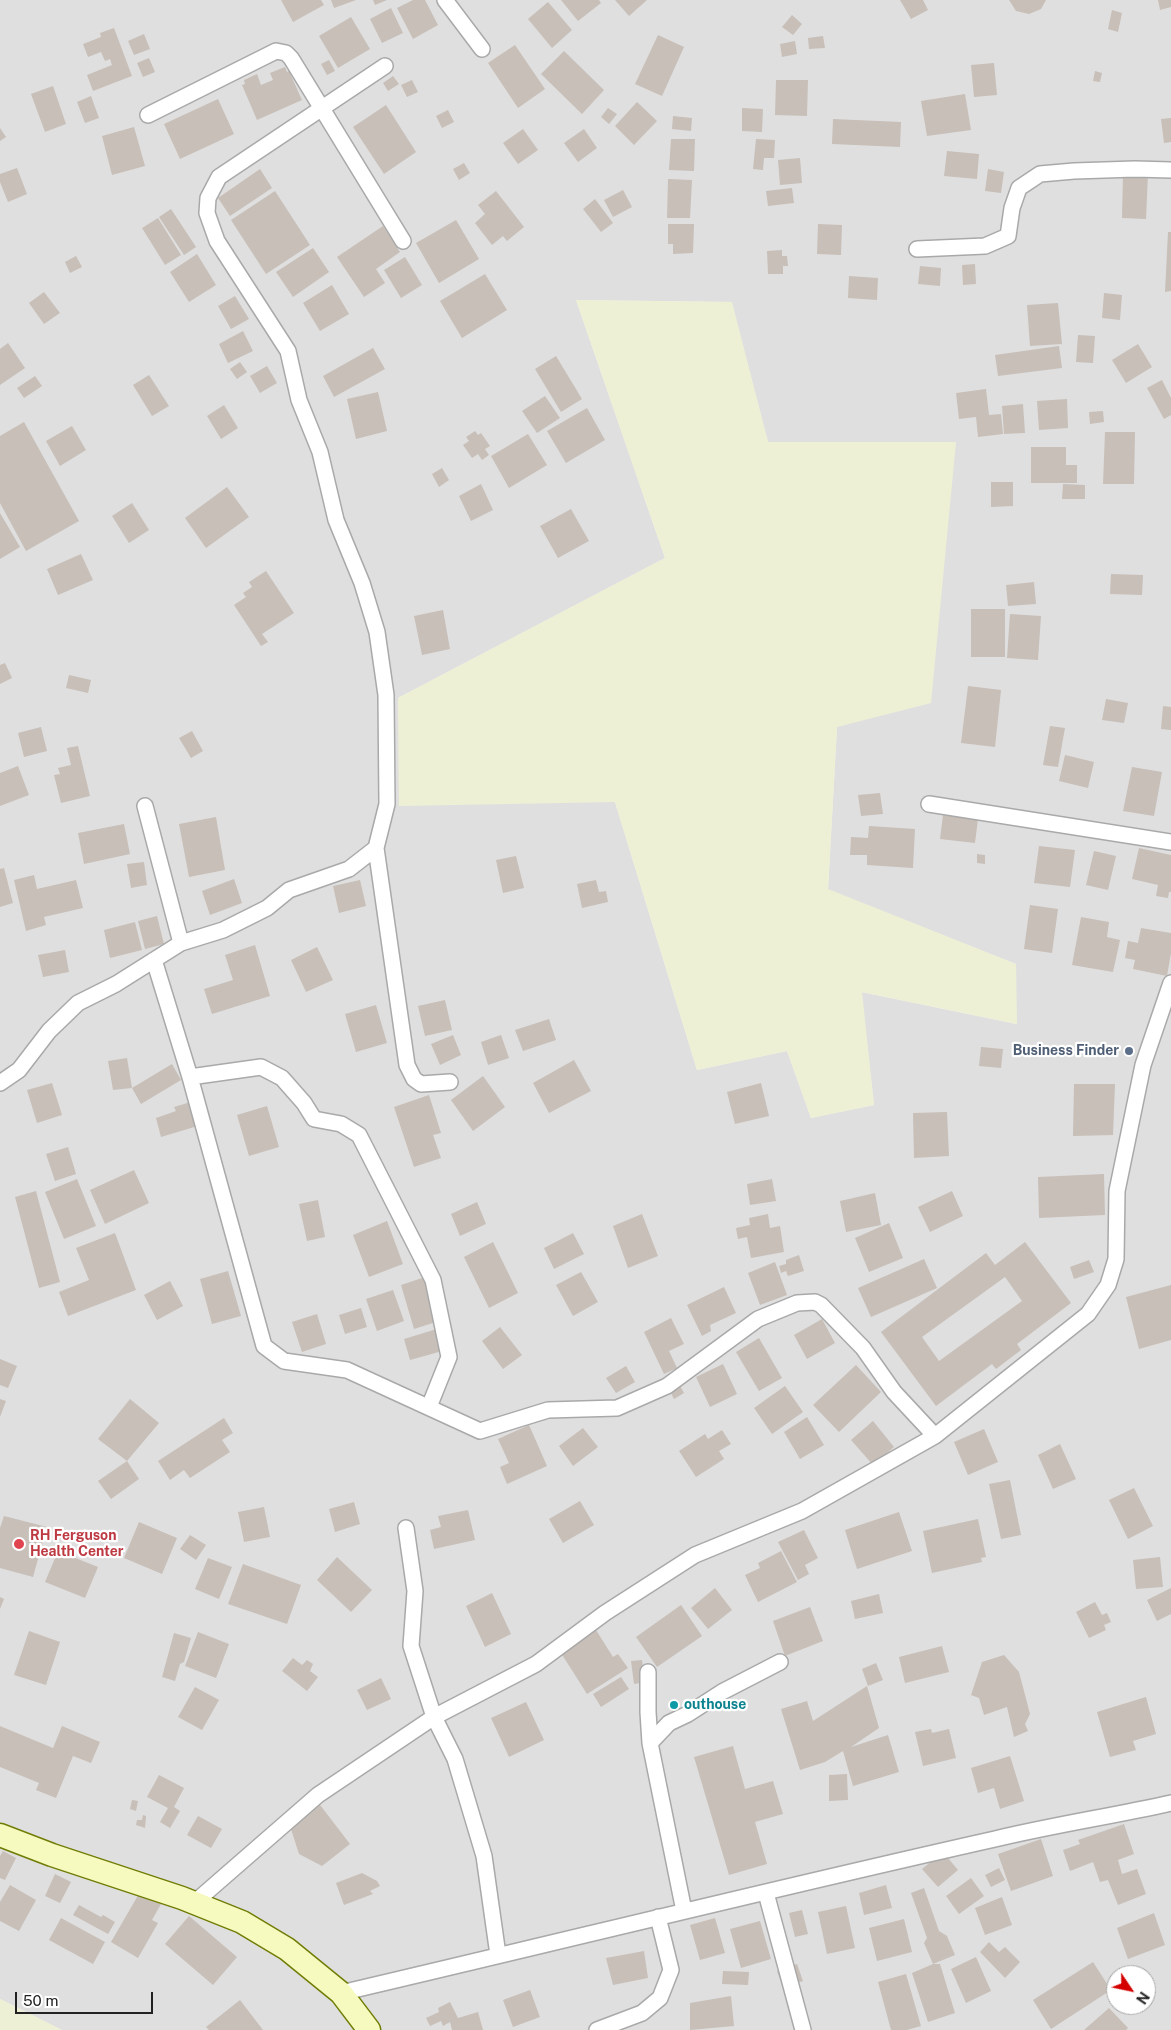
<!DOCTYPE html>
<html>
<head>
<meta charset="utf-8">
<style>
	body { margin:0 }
	#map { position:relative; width:1171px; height:2030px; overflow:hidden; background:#f2efe9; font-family:"Public Sans",sans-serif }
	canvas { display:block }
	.north { position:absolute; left:1106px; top:1965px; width:50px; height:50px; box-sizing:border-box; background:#fff; border:1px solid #a7a7a7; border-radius:50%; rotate:124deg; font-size:14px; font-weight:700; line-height:20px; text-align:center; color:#222 }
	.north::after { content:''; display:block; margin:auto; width:18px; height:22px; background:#d40000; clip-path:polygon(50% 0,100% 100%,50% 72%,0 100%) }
	.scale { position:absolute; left:15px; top:1992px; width:138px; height:22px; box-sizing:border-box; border:2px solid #222; border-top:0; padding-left:6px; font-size:15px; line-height:18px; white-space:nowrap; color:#222; -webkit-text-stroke:4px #fff; paint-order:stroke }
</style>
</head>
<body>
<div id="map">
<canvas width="1171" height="2030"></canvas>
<div class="north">N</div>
<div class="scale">50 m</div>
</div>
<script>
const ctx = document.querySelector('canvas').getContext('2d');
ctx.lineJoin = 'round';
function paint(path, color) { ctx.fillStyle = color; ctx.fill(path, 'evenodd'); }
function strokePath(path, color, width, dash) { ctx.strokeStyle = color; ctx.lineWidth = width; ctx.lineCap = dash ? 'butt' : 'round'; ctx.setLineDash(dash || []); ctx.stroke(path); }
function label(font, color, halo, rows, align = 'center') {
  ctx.font = font + ' "Public Sans",sans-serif'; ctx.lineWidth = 4.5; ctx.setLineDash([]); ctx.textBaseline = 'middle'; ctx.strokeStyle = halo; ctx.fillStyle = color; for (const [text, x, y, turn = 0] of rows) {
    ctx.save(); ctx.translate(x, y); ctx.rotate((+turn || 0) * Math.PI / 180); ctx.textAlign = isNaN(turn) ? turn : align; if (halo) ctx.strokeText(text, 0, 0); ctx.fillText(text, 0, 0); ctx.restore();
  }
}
paint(new Path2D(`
	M0,0h1171v2030h-1109l-62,-31zM576,300l155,2 37,140 188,1 -119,284 -9,163 188,74v60l-155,-32 13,113 -63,13 -24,-67 -90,19 -82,-268 -217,-104 267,-140zM1116,1975h30v30h-30z`), '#e0dfdf');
paint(new Path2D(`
	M576,300l156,2 36,140h188l-25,261 -94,24 -9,162 188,75 1,60 -155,-32 12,113 -63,13 -24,-67 -90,19 -82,-268 -216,4 -1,-108 267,-140z
	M0,1999l62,31h-62z`), '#eef0d5');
paint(new Path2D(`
	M281,0h40l3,5 -31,17z
	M331,0h25l-22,8z
	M373,0h14l-12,5z
	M413,0h12l13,25 -25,14 -16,-31z
	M561,0h38l2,3 -23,18z
	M615,0h32l-18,16z
	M900,0h23l5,10 -17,9z
	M1009,0h37l-5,9 -12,5 -13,-3z
	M1158,0h13v7l-11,3z
	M548,2l24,28 -20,18 -24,-29z
	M391,8l12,25 -21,10 -12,-24z
	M1112,10l10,3 -4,19 -10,-3z
	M792,15l10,9 -9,11 -11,-8z
	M351,17l19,32 -32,19 -19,-32z
	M114,28l18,48 -39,15 -6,-16 25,-10 -2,-6 -5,2 -4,-9 -13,5 -5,-13 18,-7 -1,-4z
	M144,34l6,15 -16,6 -6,-14z
	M658,35l26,12 -22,49 -27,-12z
	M823,36l2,12 -16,1 -1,-11z
	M795,41l2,13 -15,3 -2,-13z
	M515,45l30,44 -27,19 -30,-45z
	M564,51l40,39 -22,24 -41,-40z
	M149,58l6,14 -12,5 -6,-14z
	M329,60l6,11 -8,4 -6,-11z
	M994,63l3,32 -23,2 -3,-32z
	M285,67l2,5 2,-1 13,29 -45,20 -15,-35 3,-1 -1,-4 13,-6 4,11 12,-5 -3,-7z
	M1095,71l7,2 -2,9 -7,-1z
	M393,76l6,8 -11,7 -5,-8z
	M412,80l6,12 -11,5 -6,-12z
	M776,80h32l-1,36 -32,-1z
	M53,86l13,38 -21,8 -14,-38z
	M965,94l6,36 -44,6 -6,-35z
	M91,96l8,22 -14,5 -8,-21z
	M218,99l16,35 -54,25 -16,-35z
	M637,102l20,19 -23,24 -19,-19z
	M386,105l30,47 -32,22 -31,-47z
	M608,108l9,6 -8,10 -8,-7z
	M742,108l21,1 -1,23 -20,-1z
	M448,110l6,12 -12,6 -6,-12z
	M673,116l19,2 -1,13 -19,-2z
	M1171,118v24l-7,1 -3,-24z
	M833,119l68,3 -1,25 -68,-3z
	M134,127l11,39 -33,9 -10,-39z
	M0,128l6,9 -6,4z
	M523,129l15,21 -20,14 -15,-21z
	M584,129l13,19 -19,14 -14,-19z
	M671,139h24l-1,32 -25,-1z
	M756,139l19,1 -1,18h-10l-1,12 -10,-1z
	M947,151l32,3 -2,25 -33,-3z
	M800,158l2,25 -22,2 -2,-25z
	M464,163l6,10 -11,7 -6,-11z
	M17,168l10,26 -19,8 -8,-20v-8z
	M260,169l12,19 -42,28 -12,-18z
	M988,169l16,3 -3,21 -16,-2z
	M1123,173l25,1 -2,45 -24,-1z
	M668,179l24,1 -2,38h-23z
	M792,188l2,15 -26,3 -2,-15z
	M623,190l9,17 -19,10 -9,-17z
	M275,191l35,54 -44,29 -35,-54z
	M496,191l28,36 -17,14 -4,-5 -11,9 -17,-22 10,-9 -7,-9z
	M595,199l18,24 -12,9 -18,-23z
	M171,209l25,38 -12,8 -25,-38z
	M158,218l23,37 -16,10 -23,-37z
	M456,220l23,39 -40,24 -23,-40z
	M668,224h26l-1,29 -20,1v-10h-5z
	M818,224l24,1 -1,30 -24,-1z
	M383,226l17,26 -24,17 9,14 -21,14 -27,-40z
	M1168,232h3v59l-6,1z
	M313,248l16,24 -36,25 -17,-25z
	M782,250v6h5l1,10h-5v8h-15l-1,-23z
	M197,254l19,31 -27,17 -19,-30z
	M76,256l6,11 -12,6 -5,-11z
	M405,257l17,28 -21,13 -17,-28z
	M975,264l1,20 -13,1 -1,-20z
	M920,266l21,2 -1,18 -22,-2z
	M485,274l22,36 -45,28 -22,-37z
	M849,276l29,2 -1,22 -29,-2z
	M332,285l17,29 -29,17 -17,-28z
	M44,292l16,21 -16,11 -15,-21z
	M1104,293l18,2 -2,25 -18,-2z
	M235,296l14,23 -18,10 -13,-23z
	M1058,303l4,41 -32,2 -3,-41z
	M243,331l10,20 -25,12 -9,-19z
	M1078,335l17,1 -2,27 -17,-1z
	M8,343l17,25 -25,17v-36z
	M1138,344l14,23 -26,16 -14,-23z
	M1059,346l3,22 -64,8 -3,-21z
	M373,348l12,21 -51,28 -11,-21z
	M556,356l26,43 -21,13 -26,-43z
	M240,362l7,10 -10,7 -7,-10z
	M267,366l10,17 -17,10 -10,-17z
	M149,375l20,31 -17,10 -19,-31z
	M35,376l7,10 -18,12 -7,-10z
	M1162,380l9,18v17l-7,4 -17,-31z
	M986,389l3,26 12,-1 2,20 -25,3 -2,-20 -17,2 -3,-26z
	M378,392l9,39 -31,8 -9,-40z
	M545,396l15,22 -23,15 -15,-22z
	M1067,399l1,29 -29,2 -2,-29z
	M1023,404l2,29 -21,1 -2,-28z
	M224,405l14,23 -17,11 -14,-23z
	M587,408l18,32 -39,23 -19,-32z
	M1103,411l1,11 -14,2 -1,-12z
	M24,422l55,99 -53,30 -26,-48v-67z
	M72,426l14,24 -26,16 -14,-25z
	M475,431l3,4 3,-2 9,13 -5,3 4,6 -7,5 -4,-6 -6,4 -9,-13 6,-4 -3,-4z
	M1105,432h30l-1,52h-31z
	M528,434l19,31 -38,23 -18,-32z
	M1031,447h35v18h11v18h-46z
	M442,468l7,12 -10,7 -7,-13z
	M991,482h22v24l-22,1z
	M481,484l12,26 -22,11 -12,-25z
	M1063,484l22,1v14h-23z
	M227,487l22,30 -43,31 -21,-30z
	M132,503l17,27 -20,13 -17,-27z
	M571,509l18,32 -31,17 -18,-32z
	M0,513l20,34 -20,12z
	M81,554l12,26 -35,15 -11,-26z
	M266,571l28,42 -32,21 6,8 -7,4 -27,-41 12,-8 -3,-4 9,-6 -3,-5z
	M1111,574l32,1 -1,20 -32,-1z
	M1034,582l2,22 -28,2 -2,-21z
	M971,609h34v48h-34z
	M443,610l7,39 -28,6 -8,-39z
	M1010,614l31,2 -3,44 -31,-2z
	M5,663l7,15 -12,6v-19z
	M69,675l22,5 -3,13 -22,-5z
	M968,686l33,4 -6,57 -34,-4z
	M1106,699l22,4 -4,20 -22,-3z
	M1163,706l8,1v23l-10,-1z
	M1050,726l15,2 -7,39 -15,-2z
	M41,727l6,24 -23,6 -6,-24z
	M192,731l11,20 -12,7 -12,-20z
	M78,746l12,50 -29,7 -7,-28 6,-1 -2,-6 13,-3 -4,-17z
	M1065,755l29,7 -6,26 -29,-7z
	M18,766l11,29 -29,11v-33z
	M1132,767l30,5 -8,44 -31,-5z
	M880,793l3,21 -22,2 -3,-21z
	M943,815l35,4 -3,24 -35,-4z
	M216,817l9,53 -36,7 -10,-53z
	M124,824l6,30 -46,10 -6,-31z
	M869,826l46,3 -2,39 -46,-3v-10h-17l1,-18 17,1z
	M1039,846l36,4 -5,37 -36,-4z
	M1139,848l32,7v37h-2l-1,6 -12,-2 2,-11 -26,-6z
	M1094,851l22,5 -8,34 -22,-5z
	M977,854l8,1v9l-8,-1z
	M516,856l8,32 -21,5 -7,-33z
	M144,862l3,23 -16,3 -4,-24z
	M4,868l9,35 -13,4v-38z
	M34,875l3,14 39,-9 7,28 -39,9 2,8 -20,6 -12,-51z
	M234,879l8,24 -32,12 -8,-24z
	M360,880l6,26 -27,7 -6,-27z
	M596,880l3,12 7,-1 2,11 -26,6 -5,-24z
	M1030,905l28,4 -6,44 -28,-4z
	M157,916l7,28 -19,5 -7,-28z
	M1081,917l28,5 -2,15 13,3 -7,32 -41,-7z
	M135,922l7,28 -32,8 -6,-28z
	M1141,928l30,5v20l-4,23 -34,-7 2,-9 -10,-2 3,-17 10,2z
	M255,945l15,51 -58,18 -8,-25 29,-9 -8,-25z
	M317,947l16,33 -27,12 -15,-32z
	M65,950l4,22 -26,5 -5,-22z
	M445,1000l7,30 -27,6 -7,-30z
	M376,1005l11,38 -31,9 -11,-38z
	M549,1019l7,21 -33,11 -8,-21z
	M453,1035l8,20 -21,10 -9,-21z
	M501,1035l8,23 -21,7 -7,-23z
	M981,1047l22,2 -2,19 -22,-2z
	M127,1058l5,30 -19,2 -5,-29z
	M574,1060l17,31 -42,22 -16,-30z
	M172,1064l9,16 -40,24 -9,-16z
	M483,1076l22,31 -32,24 -22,-31z
	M52,1083l10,32 -25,8 -10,-33z
	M761,1083l8,33 -34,8 -8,-32z
	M1074,1084h41l-2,51 -40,1z
	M429,1095l12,38 -8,2 8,23 -27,9 -20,-60z
	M194,1101l7,24 -40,12 -5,-19 20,-7 -2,-4z
	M267,1106l12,41 -30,9 -12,-41z
	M947,1112l2,44 -35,2 -1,-45z
	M68,1147l8,27 -21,7 -9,-27z
	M134,1170l15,33 -44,21 -15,-34z
	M1104,1174l1,41 -66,3 -1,-41z
	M77,1179l19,47 -32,13 -19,-47z
	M772,1179l4,22 -26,4 -3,-21z
	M36,1191l24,91 -21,6 -24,-91z
	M952,1191l11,25 -33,16 -12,-25z
	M875,1193l6,32 -35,7 -6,-31z
	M318,1200l7,37 -18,4 -8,-37z
	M477,1202l9,22 -26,12 -9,-22z
	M642,1214l16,42 -30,12 -15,-42z
	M768,1214l2,14 10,-2 4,26 -33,6 -4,-21 -9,2 -2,-11 14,-3 -1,-7z
	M387,1221l16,43 -34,13 -16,-42z
	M889,1223l14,35 -34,14 -14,-34z
	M115,1233l21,57 -68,26 -9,-24 30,-12 -13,-32z
	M573,1233l11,21 -30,15 -10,-21z
	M493,1242l25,51 -29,15 -25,-51z
	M1025,1242l46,61 -54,41 4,6 -25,19 -4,-5 -56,42 -55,-74 105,-79 9,12zM1005,1277l17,24 -83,60 -17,-24z
	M799,1255l5,16 -16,5 -2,-5 -5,2 -2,-7 7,-2v-4z
	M924,1259l13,29 -66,29 -13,-29z
	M1089,1260l5,12 -20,7 -4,-12z
	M775,1262l12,33 -27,10 -12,-32z
	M228,1271l13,45 -29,8 -12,-45z
	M581,1272l17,30 -25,14 -17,-31z
	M425,1277l14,44 -25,8 -13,-44z
	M170,1281l13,25 -26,14 -13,-25z
	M1171,1285v55l-32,9 -13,-52z
	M724,1287l12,26 -26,12 1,6 -9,5 -15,-31z
	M393,1290l11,31 -27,10 -11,-32z
	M361,1308l6,19 -22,7 -6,-19z
	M317,1314l9,30 -24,8 -10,-30z
	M671,1318l13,26 -15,7 8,17 -13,6 -20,-42z
	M822,1319l13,24 -28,16 -13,-24z
	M500,1327l22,28 -19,14 -21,-28z
	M440,1328l6,22 -36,10 -6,-21z
	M759,1338l23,40 -23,13 -23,-39z
	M0,1359l17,7 -9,22 -8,-3z
	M723,1364l14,30 -27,13 -14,-30z
	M856,1365l25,27 -42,40 -26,-27z
	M626,1366l9,16 -19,11 -10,-15z
	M680,1386l4,7 -10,6 -4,-8z
	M785,1386l18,26 -31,22 -18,-26z
	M0,1399l6,2 -6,16z
	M130,1399l29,24 -32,38 -29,-22z
	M807,1417l17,28 -24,14 -16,-27z
	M224,1418l9,15 -11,7 8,12 -40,26 -6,-8 -14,10 -12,-19z
	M873,1421l21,26 -21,18 -22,-25z
	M529,1425l18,41 -40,18 -7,-17 9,-4 -11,-24z
	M583,1428l15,19 -25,19 -14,-20z
	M984,1429l14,33 -30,13 -14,-33z
	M722,1430l9,14 -12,7 5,8 -28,18 -17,-26 26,-17 3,5z
	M1060,1444l16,35 -23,10 -15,-34z
	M127,1461l12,18 -28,20 -13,-18z
	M1010,1480l11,55 -20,4 -12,-55z
	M1134,1488l19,38 -25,13 -19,-39z
	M580,1501l14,24 -31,18 -14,-24z
	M354,1502l6,22 -25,8 -6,-23z
	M264,1507l6,30 -26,5 -6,-30z
	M468,1510l7,30 -41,9 -4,-19 11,-3 -3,-11z
	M899,1512l13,39 -55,18 -12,-39z
	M4,1516l43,11 -14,50 -33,-9v-40z
	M978,1519l8,38 -5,1 1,4 -50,11 -9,-42z
	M139,1522l38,16 -15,36 -38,-16z
	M804,1530l14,28 -13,7 4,9 -11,6 -20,-38z
	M190,1535l16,10 -10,15 -16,-11z
	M58,1551l40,16 -13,31 -40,-16z
	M781,1551l16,31 -39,20 -13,-27 15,-7 -2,-5z
	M337,1557l35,33 -21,22 -34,-32z
	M1160,1557l3,30 -27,2 -3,-29z
	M208,1558l24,9 -13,32 -24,-10z
	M243,1564l58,21 -14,39 -59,-20z
	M715,1588l17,22 -24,19 -17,-21z
	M1171,1588v26l-14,7 -10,-21z
	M492,1593l19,41 -26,13 -19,-41z
	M879,1594l4,19 -28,6 -4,-18z
	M0,1597l4,2 -4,10z
	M1095,1602l7,13 5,-2 4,9 -7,3 2,5 -17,8 -13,-26z
	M681,1605l21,31 -45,31 -21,-30z
	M810,1607l13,34 -38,15 -12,-35z
	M596,1630l17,27 5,-3 10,14 -41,26 -26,-41z
	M29,1631l31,11 -14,43 -32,-10z
	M198,1632l31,12 -13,34 -31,-12z
	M174,1633l17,5 -7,24 -4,2 -5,17 -13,-4z
	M942,1646l7,26 -44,11 -6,-26z
	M1004,1655l15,17 11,42 -5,10 3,7 -14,6 -7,-30 -23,8 -5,-17 -8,-3 11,-33z
	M293,1658l9,7 5,-5 6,4 -3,7 8,6 -11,14 -25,-20z
	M642,1660l3,22 -11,2 -3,-23z
	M876,1663l7,17 -15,6 -6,-17z
	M621,1677l8,12 -28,18 -8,-13z
	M381,1678l10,21 -24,11 -10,-20z
	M867,1686l12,42 -28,19 37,-12 11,37 -46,14 -10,-35 -18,11 -25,8 -19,-61 26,-8 6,20z
	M195,1687l24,13 -17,30 -24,-13z
	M1146,1697l10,37 -23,7 3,9 -26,7 -13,-45z
	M673,1701l4,4 -2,4 -5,-3z
	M526,1702l18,38 -35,17 -18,-39z
	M0,1726l53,22 9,-22 38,16 -9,21 -18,-7 -17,42 -20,-8 3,-7 -39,-16z
	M931,1729l1,4 17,-4 7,29 -33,8 -8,-34z
	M733,1746l12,43 28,-8 10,33 -28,8 12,42 -38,11 -35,-118z
	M1010,1756l14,45 -24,8 -6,-21 -16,5 -7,-25z
	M847,1774l1,26 -19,1v-26z
	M159,1775l25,13 -10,19 6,4 -10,17 -10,-6 8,-14 -21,-11z
	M132,1800l6,1 -2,10 -6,-2z
	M317,1801l33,43 -28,22 -23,-12 -10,-31z
	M143,1815l3,1 -1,12 -9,-3 1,-5h5z
	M198,1816l24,13 -11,19 -24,-13z
	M1124,1824l10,30 -16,6 4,14 15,-5 9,25 -28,11 -10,-25 -8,2 -7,-20 -23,9 -7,-21 17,-6 -2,-4z
	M1041,1839l12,37 -42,15 -13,-37z
	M3,1851l13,7 -11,22 -5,-2v-22z
	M943,1852l15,18 -20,17 -16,-18z
	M999,1868l6,12 -14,7 -6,-12z
	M362,1873l15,8 3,5 -10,5 3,3 -29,11 -8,-22z
	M55,1874l16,8 -11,21 -15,-7z
	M971,1878l13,18 -25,18 -13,-18z
	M10,1885l26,15 -17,31 -19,-10v-19z
	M886,1885l6,23 -28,7 -5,-22z
	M924,1888l15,43 8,5 8,19 -22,9 -9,-21 3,-5 -16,-45z
	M140,1892l21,12 -9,16 6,3 -20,35 -27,-16z
	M1002,1897l10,28 -27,10 -10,-27z
	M79,1905l22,12 2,-2 12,7 -7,12 -35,-19z
	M846,1906l9,42 -28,6 -9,-42z
	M802,1910l6,24 -13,3 -6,-24z
	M1154,1913l11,32 -37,14 -11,-31z
	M189,1916l48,41 -24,28 -48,-41z
	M61,1918l44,24 -12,22 -44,-24z
	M715,1918l10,35 -25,7 -10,-35z
	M904,1919l8,33 -35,9 -8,-33z
	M760,1921l11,38 -30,9 -11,-39z
	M989,1942l10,10 6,-5 15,15 -15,16 -25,-26z
	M644,1951l4,27 -35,7 -7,-27z
	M976,1957l15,34 -25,12 -15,-34z
	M1093,1962l18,28 -60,39 -18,-29z
	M797,1964l6,17 -20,7 -6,-17z
	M933,1964h7l15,49 -27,9 -16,-49z
	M723,1971l26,1 -1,13 -26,-1z
	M906,1974l15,52 -14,4h-16l-13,-48z
	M530,1990l10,27 -27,10 -10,-27z
	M731,1996l3,30 -44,4v-27z
	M240,2000l23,30h-54l-3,-3z
	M450,2002l8,16 20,-6 5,18h-31l-2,-8 -7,4 -2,-5 -11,5 -4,-8 13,-6 -1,-4z
	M1109,2008l19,20 -2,2h-42z`), '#c7bfb8');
const minor = new Path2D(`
	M445,0l37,49
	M148,115l128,-64 10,2 5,5 112,183
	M917,249l68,-3 23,-10 4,-28 7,-20 21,-14 34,-3 61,-2 36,1
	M929,804l242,38
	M145,806l36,137
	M376,848l31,217 7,14 7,5 29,-2
	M154,960l36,117 74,269 20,15 63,9 133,61 68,-21 69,-2 50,-22 91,-67 39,-16 18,-1 6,3 42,43 31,44 41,44
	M190,1077l71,-10 21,11 22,25 10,16 27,5 18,11 74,145 16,77 -20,50
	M0,1083l19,-13 30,-39 29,-28 38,-19 65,-41 42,-13 44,-22 22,-18 60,-21 27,-21 11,-44 -1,-109 -9,-63 -15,-49 -26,-63 -16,-68 -21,-52 -11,-49 -71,-110 -10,-28 1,-15 11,-21 166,-111
	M406,1528l9,63 -4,55 23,71 21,42 29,97 14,99
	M648,1672v40l2,31 34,168
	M650,1743l19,-20 19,-9 34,-22 58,-30
	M766,1893l37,137
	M194,1903l124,-108 116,-78 102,-53 69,-51 90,-58 107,-44 133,-75 153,-122 20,-29 8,-26 1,-68 26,-126 28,-82
	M341,1993c218,-51 435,-105 654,-154 58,-14 118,-23 176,-36
	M597,2030l45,-17 18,-15 11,-28 -13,-53`);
const secondary = new Path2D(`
	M0,1835l52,20 130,43 60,24 45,27 54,44 28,37`);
strokePath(minor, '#a9a9a9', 18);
strokePath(secondary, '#707d05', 25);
strokePath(minor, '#fff', 15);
strokePath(secondary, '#f7fabf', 22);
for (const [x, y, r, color] of [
	[1129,1051,5,"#5c6f8a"],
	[19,1544,6,"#e0444e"],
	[674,1705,5,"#0f9aa8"]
]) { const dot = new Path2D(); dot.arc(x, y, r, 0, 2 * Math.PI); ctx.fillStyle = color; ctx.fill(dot); strokePath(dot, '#fff', 2); }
label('bold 14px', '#4e5e75', '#fff', [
	["Business Finder",1119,1051]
], 'right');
label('bold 14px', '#be3a42', '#fff', [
	["RH Ferguson",30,1536],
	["Health Center",30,1552]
], 'left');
label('bold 14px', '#0d838f', '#fff', [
	["outhouse",684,1705]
], 'left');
</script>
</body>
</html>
